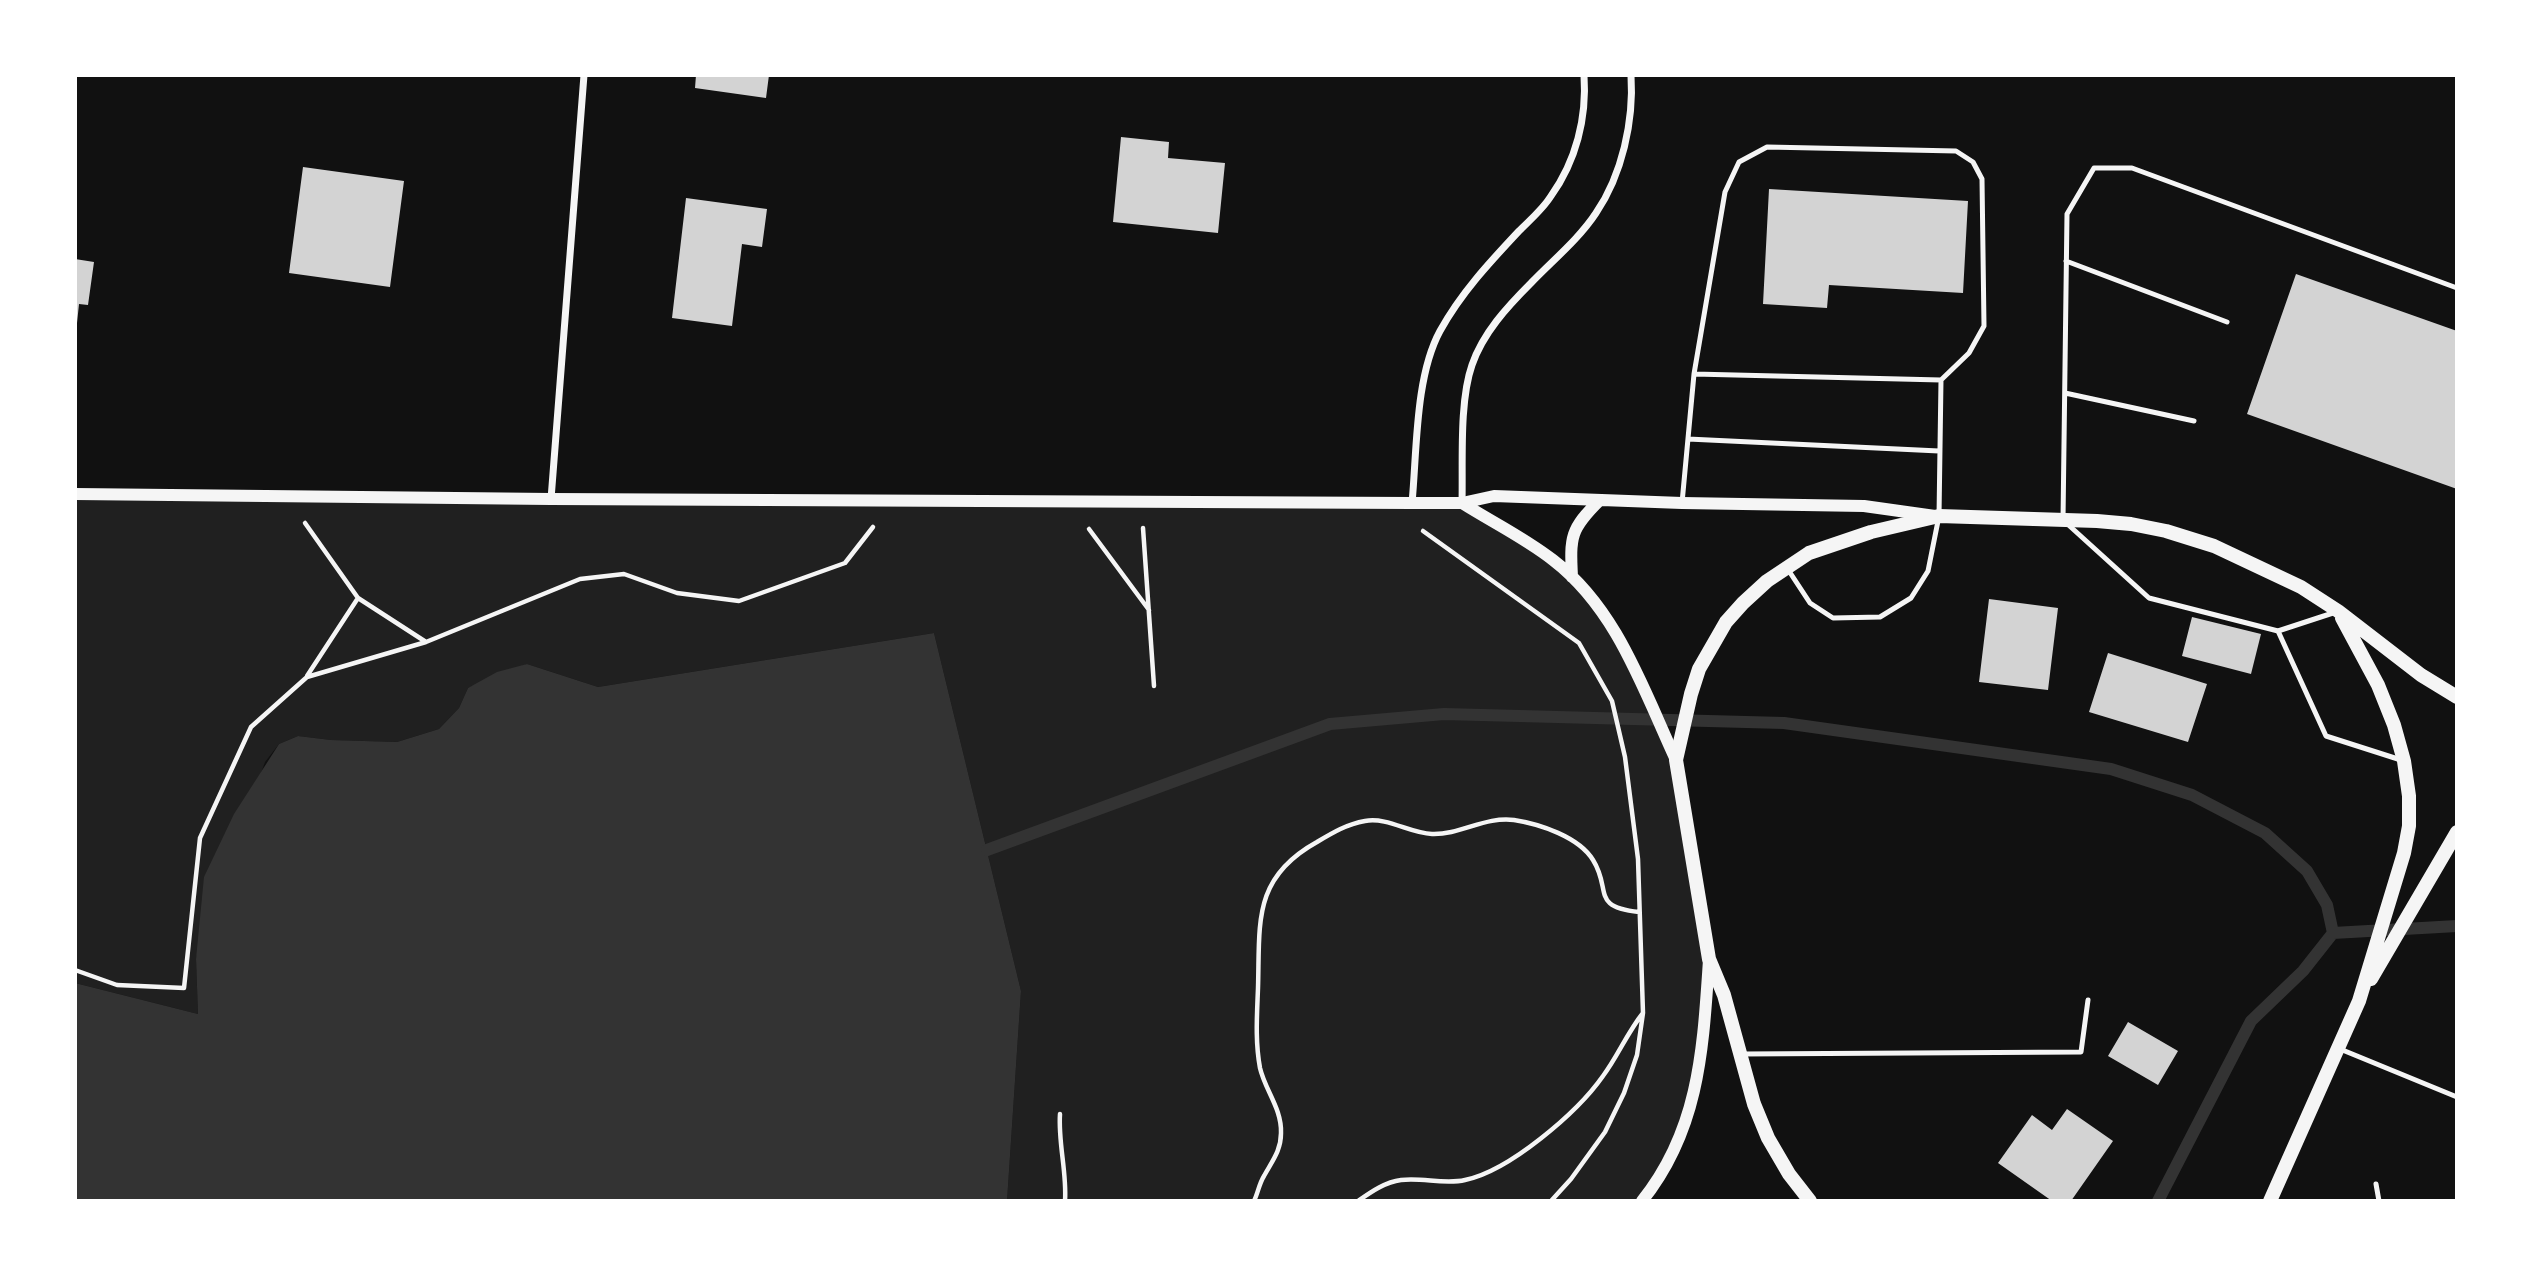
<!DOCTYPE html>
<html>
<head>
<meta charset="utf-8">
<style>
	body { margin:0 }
	#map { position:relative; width:2532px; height:1276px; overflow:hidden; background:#111; font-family:Poppins,sans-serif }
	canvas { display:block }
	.frame { position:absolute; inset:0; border:77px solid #fff; pointer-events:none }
</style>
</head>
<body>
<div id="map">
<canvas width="2532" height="1276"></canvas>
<div class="frame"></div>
</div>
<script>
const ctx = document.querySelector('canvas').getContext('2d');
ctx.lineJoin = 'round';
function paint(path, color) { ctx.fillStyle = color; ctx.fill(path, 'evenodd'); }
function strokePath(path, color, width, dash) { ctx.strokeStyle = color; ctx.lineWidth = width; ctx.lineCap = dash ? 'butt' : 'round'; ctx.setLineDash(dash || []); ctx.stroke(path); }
paint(new Path2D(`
	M75,494l1387,9 72,43 67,63 75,151 33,199 -15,138 -52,104h-635l14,-210 -87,-358 -336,54 -71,-23 -59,24 -9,20 -20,21 -42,13 -66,-2 -33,-4 -19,8 -14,18 -69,196 2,56 -123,-31z`), '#202020');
paint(new Path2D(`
	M934,633l87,358 -14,210h-932v-218l123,31 -2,-55 8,-82 30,-63 45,-70 19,-8 33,4 66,2 42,-13 20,-21 9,-20 29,-16 30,-8 71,23z`), '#333');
strokePath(new Path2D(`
	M987,850l343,-126 114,-10 340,9 327,46 81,26 73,38 42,38 20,34 6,28 -30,38 -52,50 -93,180
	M2333,933l124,-7`), '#333', 12);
paint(new Path2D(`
	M696,75h73l-3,23 -71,-10z
	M1121,137l48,5 -1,16 57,5 -7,70 -105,-11z
	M303,167l101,14 -14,106 -101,-14z
	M1769,189l199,12 -5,92 -134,-8 -2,23 -64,-4z
	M686,198l81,11 -5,38 -20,-3 -10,82 -60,-8z
	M75,259l19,3 -6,43 -9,-1 -2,19z
	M2296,274l161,57v158l-210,-75z
	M1989,599l69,9 -10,82 -69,-8z
	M2192,617l69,17 -10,40 -69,-18z
	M2108,653l99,31 -19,58 -99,-30z
	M2128,1022l50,29 -20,34 -50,-29z
	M2067,1109l46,32 -42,60h-19l-54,-38 34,-48 20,15z`), '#d3d3d3');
strokePath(new Path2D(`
	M305,523l53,75 68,44
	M1143,528l11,158
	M1089,529l60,81
	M1423,531l156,112 33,58 13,56 13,102 5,154 -6,42 -13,38 -19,39 -34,47 -20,22
	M307,676l51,-78
	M75,970l42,15 67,3 16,-150 51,-111 56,-50 119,-35 154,-63 44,-5 53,19 62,8 106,-38 28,-36
	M1060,1114c-2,29 7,58 5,87
	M1254,1201c4,-8 5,-17 10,-25 8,-15 17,-25 17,-43 1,-24 -16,-43 -21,-65 -5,-27 -3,-53 -2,-80 2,-65 -6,-110 59,-146 15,-9 30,-18 48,-21 23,-4 44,12 67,13 28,1 54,-18 82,-14 26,4 65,17 79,40 19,30 -3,47 46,52
	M1358,1201c13,-9 27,-19 43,-21 21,-3 43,5 64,0 44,-9 112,-67 138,-104 15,-20 24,-43 40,-63`), '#f5f5f5', 4.5);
strokePath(new Path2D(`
	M2066,261l161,61
	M1694,374l31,-182 14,-30 28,-15 189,4 17,11 9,17 2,147 -15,27 -28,27
	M2065,393l129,28
	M1688,439l251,12
	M1682,503l12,-129 247,6 -2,136 -11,55 -17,27 -31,19 -47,1 -23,-15 -23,-35
	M2336,612l-58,19 -129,-33 -86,-78 4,-306 27,-46h38l325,120
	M2278,631l48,105 75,24
	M2340,1049l117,48
	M1742,1054l339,-2 7,-52
	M2376,1184l3,17`), '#f5f5f5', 5);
strokePath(new Path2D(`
	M551,499l33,-424
	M1412,503c5,-52 3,-126 28,-172 21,-38 49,-68 79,-100 11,-11 24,-22 32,-35 25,-35 36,-78 33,-121
	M1462,503c1,-40 -3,-101 10,-138 11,-32 35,-58 59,-82 21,-22 48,-44 65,-70 26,-38 38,-92 35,-138`), '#f5f5f5', 7);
strokePath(new Path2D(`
	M75,494l476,5 861,4h50l32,-7 188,7 182,3 71,10
	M1462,503c30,19 63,35 91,57 64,49 90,129 123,200
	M1572,577c-2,-40 -2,-48 28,-77
	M1642,1201c58,-72 61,-154 67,-241`), '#f5f5f5', 12);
strokePath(new Path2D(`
	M2371,979l86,-147
	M1810,1201l-21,-27 -21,-36 -14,-34 -30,-109 -15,-36 -33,-199 15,-66 8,-25 27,-47 17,-19 24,-22 42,-28 62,-21 68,-16 158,5 34,3 35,7 48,15 87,41 37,24 83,64 36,22
	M2270,1201l89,-200 45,-148 5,-27v-30l-5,-35 -10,-36 -16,-40 -36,-67`), '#f5f5f5', 14);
</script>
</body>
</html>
